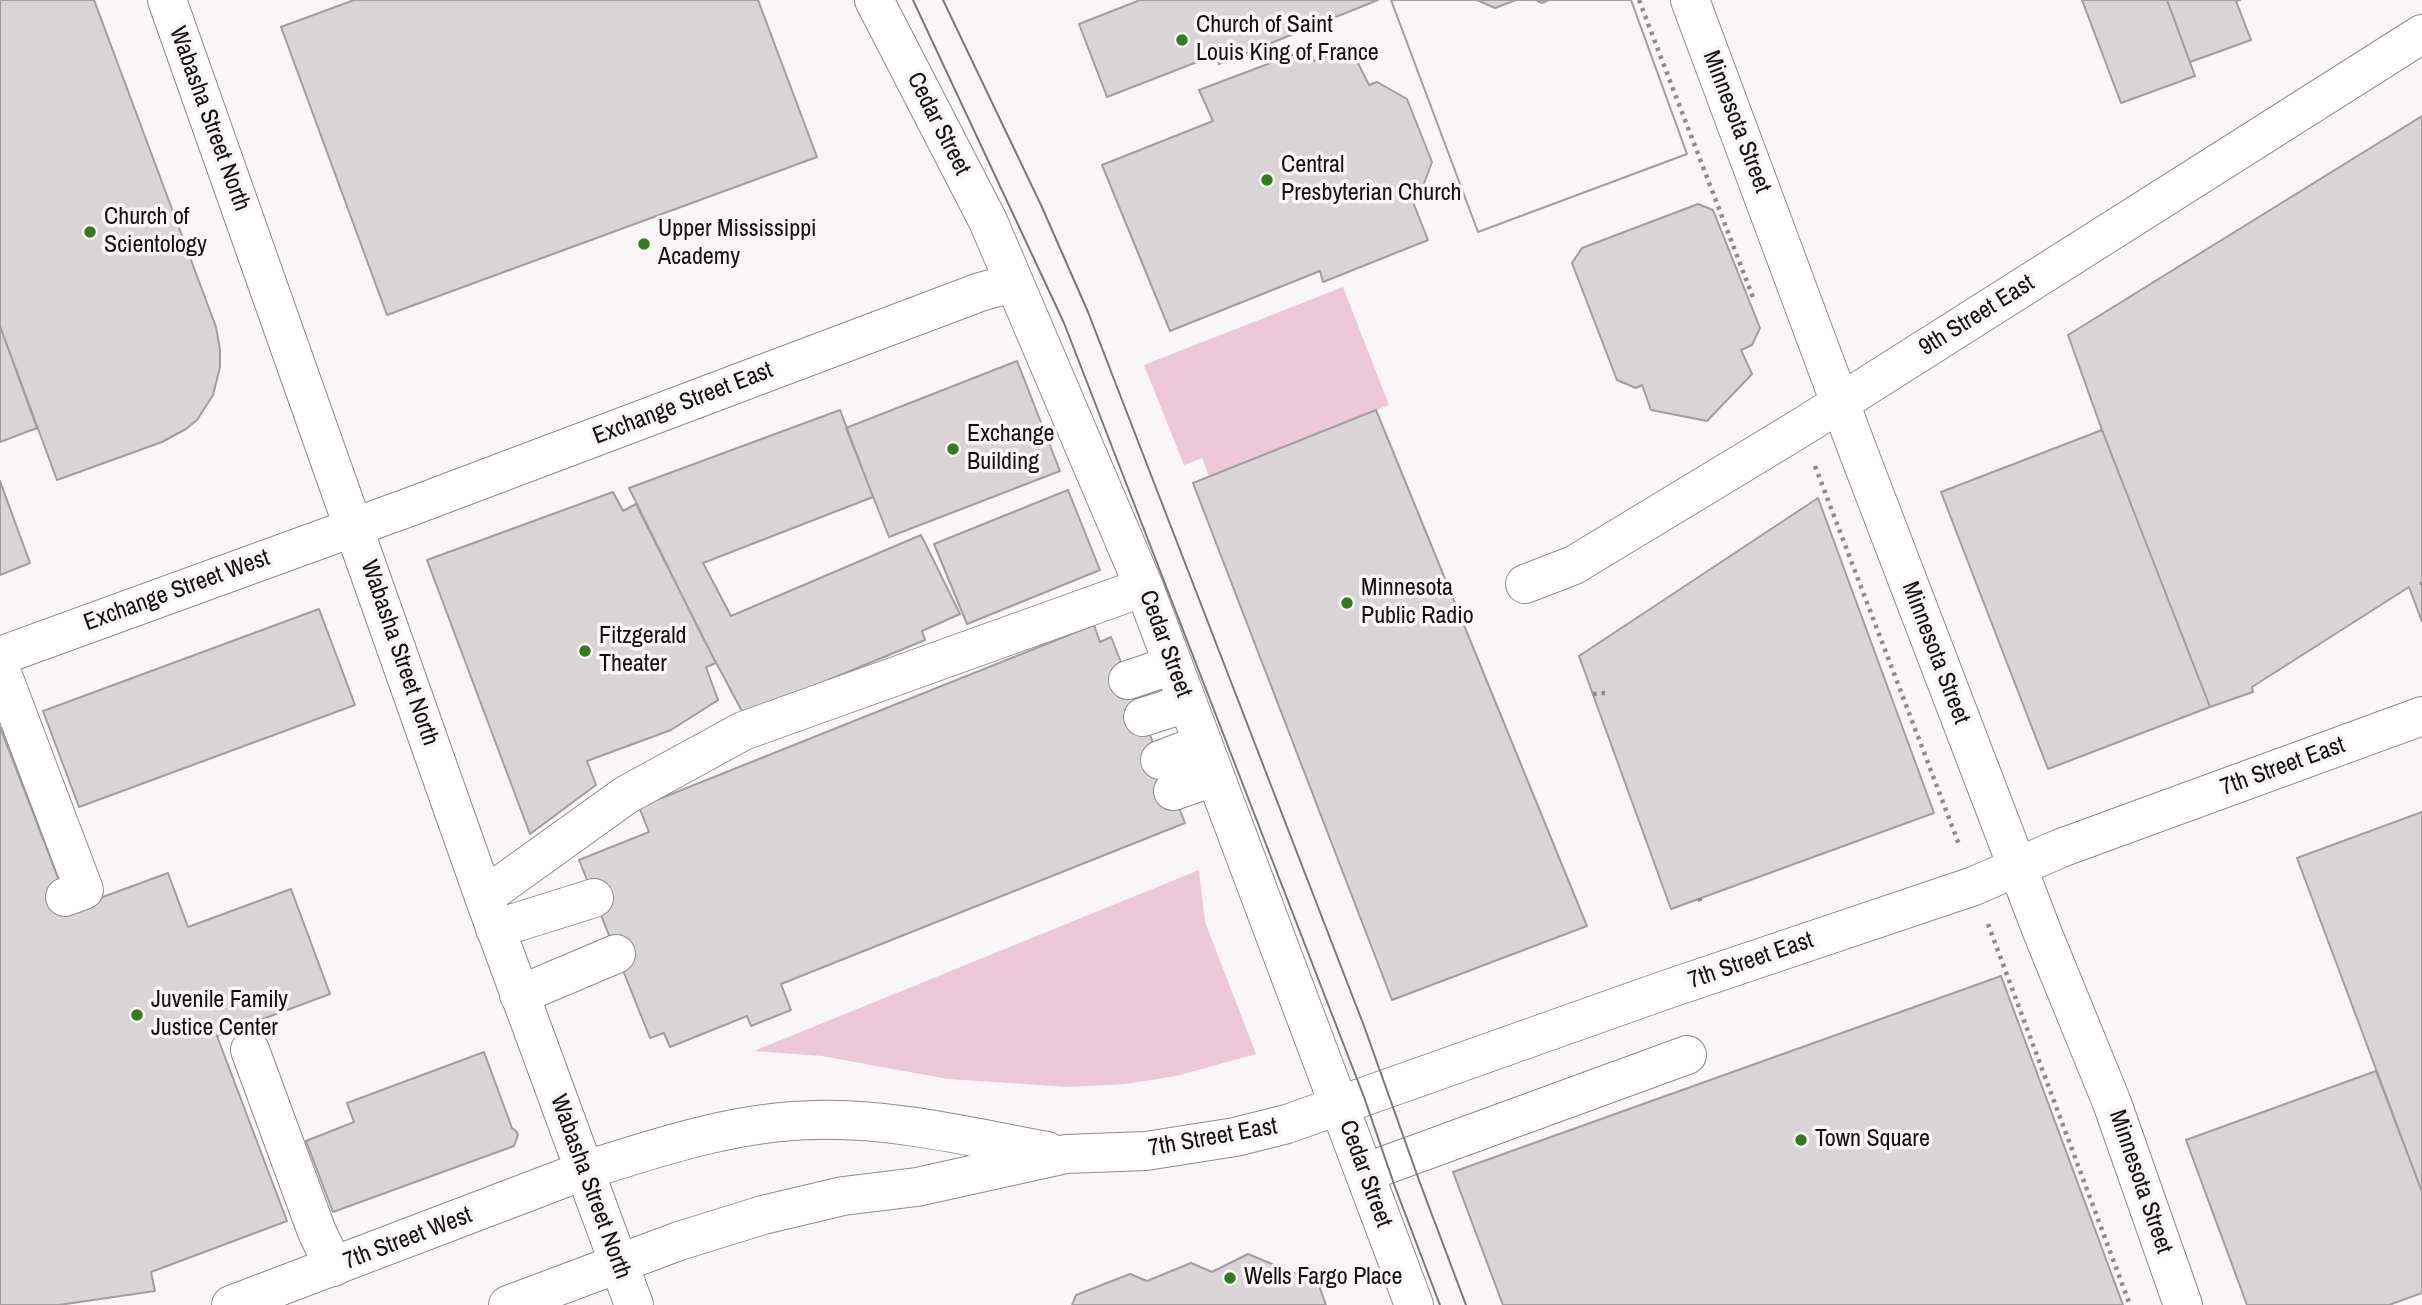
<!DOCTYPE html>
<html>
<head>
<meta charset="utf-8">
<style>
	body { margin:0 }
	canvas { display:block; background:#faf5f7 }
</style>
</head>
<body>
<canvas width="2422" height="1305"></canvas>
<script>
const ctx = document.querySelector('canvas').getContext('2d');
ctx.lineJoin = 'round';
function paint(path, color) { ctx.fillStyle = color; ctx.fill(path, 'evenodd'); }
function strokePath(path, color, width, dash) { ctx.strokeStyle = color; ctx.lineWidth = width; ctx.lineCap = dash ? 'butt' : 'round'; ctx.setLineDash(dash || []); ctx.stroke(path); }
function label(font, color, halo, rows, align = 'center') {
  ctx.font = font + ' "Archivo Narrow",sans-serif'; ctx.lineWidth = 7; ctx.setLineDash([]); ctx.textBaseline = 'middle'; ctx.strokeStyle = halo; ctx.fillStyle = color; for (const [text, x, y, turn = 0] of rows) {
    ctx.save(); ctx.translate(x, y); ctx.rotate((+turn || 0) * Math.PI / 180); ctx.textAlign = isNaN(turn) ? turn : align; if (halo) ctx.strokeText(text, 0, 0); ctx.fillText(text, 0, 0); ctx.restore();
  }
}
paint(new Path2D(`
	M1343,287l46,118 -180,71 -7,-18 -18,7 -40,-100z
	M1199,870l6,52 51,132 -80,22 -50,8 -57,3 -121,-8 -126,-23 -68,-5z`), '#ecc7d7');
const building = new Path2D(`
	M0,0h94l122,327 4,23v17l-7,28 -16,25 -11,9 -24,13 -105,38 -57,-154z
	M354,0h404l59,157 -430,158 -106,-288z
	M1140,0h238l-159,64 -4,-9 -108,42 -28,-73z
	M1391,0h86l18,8 21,-8h20l6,3 7,-3h82l56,154 -209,78z
	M1391,0h240l56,154 -209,78z
	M2082,0h85l28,76 -74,27z
	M2167,0h73l-4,1 15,39 -61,22z
	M1350,47l19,38 8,-3 30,17 25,63 -12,32 -9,3 17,43 -105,42 -3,-11 -150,60 -68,-166 111,-44 -14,-31 111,-42 4,13z
	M2422,116v506l-13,-35 -157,100 1,5 -43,15 -108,-277 -34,-95z
	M1698,204l15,6 47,118 -8,17 -11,5 11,24 -45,47 -56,-11 -9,-25 -6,3 -19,-8 -45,-117 10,-15z
	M0,326l37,102 -37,14z
	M1017,361l43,110 -171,66 -43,-109z
	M840,410l33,87 -170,66 28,53 190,-81 39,79 -38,17 3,9 -181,75 -41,-77 -74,-150z
	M1376,410l211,516 -195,74 -199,-517z
	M2102,430l108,277 -162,62 -107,-277z
	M0,481l30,82 -30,12z
	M1068,490l32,80 -133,54 -33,-80z
	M613,492l10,19 13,-7 80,159 -10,4 12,33 -47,30 -84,31 9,24 -66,49 -103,-274z
	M1818,498l116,315 -263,96 -92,-253z
	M319,609l36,96 -276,102 -36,-96z
	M1094,625l6,17 11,-5 74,186 -404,161 10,26 -40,16 -4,-10 -77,31 -6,-14 -14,5 -71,-178 70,-28 -10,-25z
	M0,727l70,182 98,-36 20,54 103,-38 39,105 -113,42 70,185 -136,51 4,19 -96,14h-59z
	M2422,812v380l-125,-334z
	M2001,976l122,329h-620l-50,-133z
	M484,1052l28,76 4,3 2,4 -4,11 -181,66 -27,-71 48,-19 -7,-19z
	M2376,1071l46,121v101l-33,12h-142l-61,-165z
	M1248,1254l70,29 8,22h-254l4,-10 54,-21 17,7 44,-18 21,9z`);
paint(building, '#d9d4d6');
strokePath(building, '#a29d9f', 2);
const minor = new Path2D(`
	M874,0l114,221 156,366 270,718
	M1690,0l168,451 185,483 69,169 71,202
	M1525,584l49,-19 228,-138 620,-393
	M0,656l407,-148 573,-216 33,-9
	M0,668l84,222 -19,7
	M1128,680l45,-15
	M1143,717l44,-14
	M1160,760l42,-16
	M1173,791l41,-14
	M484,897l142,-102 117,-64 401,-144
	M495,929l99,-31
	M519,995l97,-41
	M250,1050l67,182 17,35
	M1364,1173l323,-118`);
const major = new Path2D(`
	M167,0l317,897 150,408
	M231,1305l352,-134c76,-24 153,-50 233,-51 77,-2 155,17 231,31
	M508,1305l171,-64 84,-26 80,-19 74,-9 149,-33 80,-3 89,-14 52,-13 378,-134 309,-104 87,-38 361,-132`);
strokePath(minor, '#8f8a8c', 40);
strokePath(major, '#8f8a8c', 40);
strokePath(new Path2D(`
	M1639,0l115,300
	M1815,466l145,381
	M2422,582v3
	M1593,694l13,-1
	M1699,898l3,8
	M1988,924l142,381`), '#8e8b8c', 4.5, [3.5, 5]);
strokePath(minor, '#fff', 38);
strokePath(major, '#fff', 38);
strokePath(new Path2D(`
	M913,0l151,323 300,774 31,90 45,118
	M943,0l98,205 47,107 276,714 56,157 46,122`), '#7b7879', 2);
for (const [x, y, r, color] of [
	[1182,40,7,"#327b21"],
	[1267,180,7,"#327b21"],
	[90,232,7,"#327b21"],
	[644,244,7,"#327b21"],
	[953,449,7,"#327b21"],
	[1347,603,7,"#327b21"],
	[585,651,7,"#327b21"],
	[137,1015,7,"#327b21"],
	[1801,1140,7,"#327b21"],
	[1230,1278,7,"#327b21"]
]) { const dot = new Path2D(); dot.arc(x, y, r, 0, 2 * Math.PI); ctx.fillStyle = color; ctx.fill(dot); strokePath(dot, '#faf5f7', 2.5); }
label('24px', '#121111', '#faf5f7', [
	["Church of Saint",1196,26],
	["Louis King of France",1196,54],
	["Central",1281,166],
	["Presbyterian Church",1281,194],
	["Church of",104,218],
	["Scientology",104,246],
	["Upper Mississippi",658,230],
	["Academy",658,258],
	["Exchange",967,435],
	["Building",967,463],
	["Minnesota",1361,589],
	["Public Radio",1361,617],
	["Fitzgerald",599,637],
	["Theater",599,665],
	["Juvenile Family",151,1001],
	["Justice Center",151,1029],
	["Town Square",1815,1140],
	["Wells Fargo Place",1244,1278]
], 'left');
label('24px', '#121111', '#faf5f7', [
	["Wabasha Street North",209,119,70],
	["Minnesota Street",1736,122,69],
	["Cedar Street",938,124,63],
	["9th Street East",1977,316,-32],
	["Exchange Street East",683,404,-21],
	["Exchange Street West",177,591,-20],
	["Cedar Street",1165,644,70],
	["Wabasha Street North",399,653,71],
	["Minnesota Street",1935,653,69],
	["7th Street East",2283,767,-20],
	["7th Street East",1751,961,-19],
	["7th Street East",1213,1138,-10],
	["Cedar Street",1365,1174,70],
	["Minnesota Street",2140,1182,71],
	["Wabasha Street North",590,1187,70],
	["7th Street West",408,1239,-21]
]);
</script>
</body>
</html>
